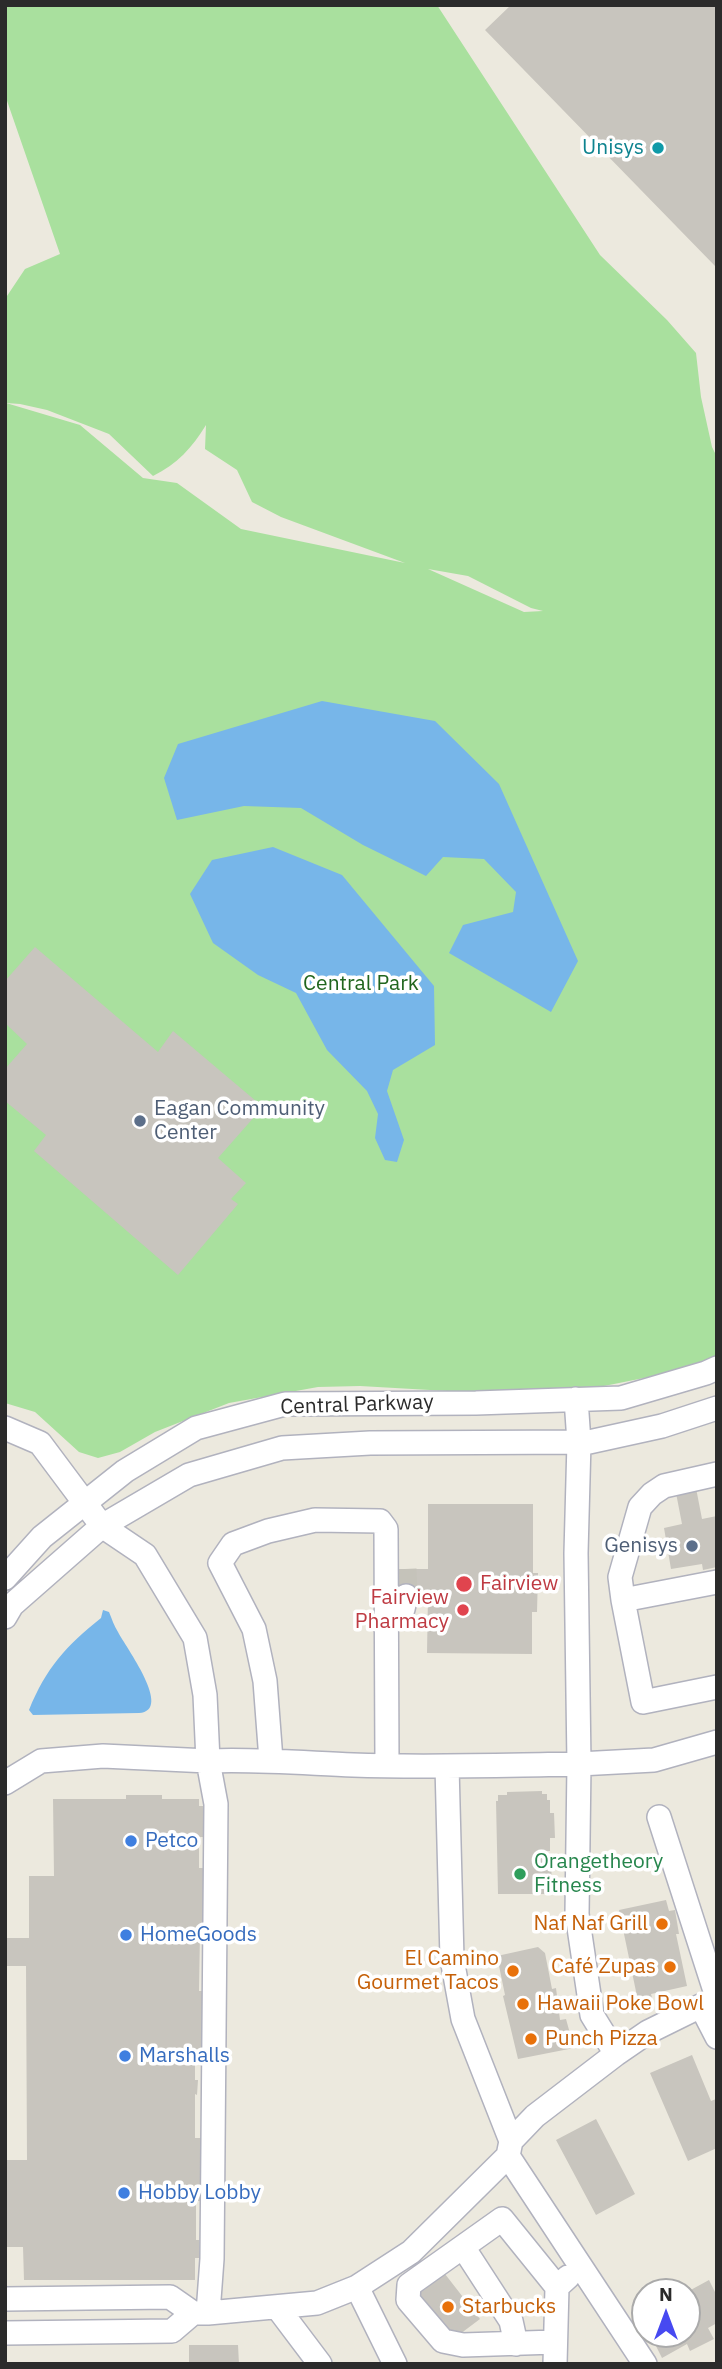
<!DOCTYPE html>
<html>
<head>
<meta charset="utf-8">
<style>
	body { margin:0 }
	#map { position:relative; width:722px; height:2369px; overflow:hidden; background:#ece9de; font-family:"IBM Plex Sans",sans-serif }
	canvas { display:block }
	.frame { position:absolute; inset:0; border:7px solid #2b2b2b; pointer-events:none }
	.north { position:absolute; left:631px; top:2278px; width:70px; height:70px; box-sizing:border-box; background:#fff; border:2px solid #aaa; border-radius:50%; rotate:0deg; font-size:19px; font-weight:700; line-height:28px; text-align:center; color:#2b2b2b }
	.north::after { content:''; display:block; margin:auto; width:24px; height:32px; background:#4749f1; clip-path:polygon(50% 0,100% 100%,50% 72%,0 100%) }
</style>
</head>
<body>
<div id="map">
<canvas width="722" height="2369"></canvas>
<div class="frame"></div>
<div class="north">N</div>
</div>
<script>
const ctx = document.querySelector('canvas').getContext('2d');
ctx.lineJoin = 'round';
function paint(path, color) { ctx.fillStyle = color; ctx.fill(path, 'evenodd'); }
function strokePath(path, color, width, dash) { ctx.strokeStyle = color; ctx.lineWidth = width; ctx.lineCap = dash ? 'butt' : 'round'; ctx.setLineDash(dash || []); ctx.stroke(path); }
function label(font, color, halo, rows, align = 'center') {
  ctx.font = font + ' "IBM Plex Sans",sans-serif'; ctx.lineWidth = 7; ctx.setLineDash([]); ctx.textBaseline = 'middle'; ctx.strokeStyle = halo; ctx.fillStyle = color; for (const [text, x, y, turn = 0] of rows) {
    ctx.save(); ctx.translate(x, y); ctx.rotate((+turn || 0) * Math.PI / 180); ctx.textAlign = isNaN(turn) ? turn : align; if (halo) ctx.strokeText(text, 0, 0); ctx.fillText(text, 0, 0); ctx.restore();
  }
}
paint(new Path2D(`
	M5,5h432l163,250 67,65 29,33 5,44 11,50 5,10v899l-48,17 -85,17 -119,2 -105,-6 -42,1 -89,16 -74,29 -35,20 -22,6 -19,-6 -44,-40 -30,-9v-1104l20,-30 35,-15 -55,-159zM6,403l14,1 27,6 62,24 44,42c24,-12 39,-28 53,-51l-1,24 32,21 15,32 29,15 124,46 -164,-34 -64,-46 -34,-5 -63,-53zM428,569l40,7 63,32 12,3 -19,1z`), '#a9e09e');
paint(new Path2D(`
	M322,701l113,20 64,63 79,177 -27,51 -102,-59 14,-28 50,-13 3,-20 -32,-33 -41,-2 -17,19 -63,-31 -62,-37 -57,-2 -67,14 -13,-42 14,-34z
	M273,847l69,28 92,111 1,59 -42,25 -6,21 17,49 -7,22 -12,-2 -10,-22 3,-24 -11,-23 -40,-41 -31,-57 -38,-18 -45,-32 -23,-49 22,-34z
	M103,1610l6,2c3,7 5,14 9,20 7,14 56,79 21,81l-106,2 -4,-5c17,-42 37,-64 72,-92z`), '#77b6e9');
paint(new Path2D(`
	M511,5h37l2,2 2,-2h35l2,2 2,-2h126l-2,261 -230,-236z
	M35,947l123,105 15,-21 90,76 -45,51 28,25 -15,16 7,5 -60,71 -144,-124 12,-16 -41,-34v-32l22,-25 -22,-21v-42z
	M696,1488l6,31 15,-3v51l-14,3 -1,-6 -31,5 -7,-41 18,-4 -6,-31z
	M428,1504h105v69h5l-1,39h-5v42l-105,-1 1,-57h-38v-27h38z
	M542,1791v3h5v6h3v13h4l1,25h-5v13h-4v7h5l1,32h-5v4h-49l-2,-93h2v-6h9v-3z
	M126,1795h36v4h37v7h5v31h-5v31h6v65h-5l-1,58h5v71h-9v18h3l-1,15 -2,-1v44h14l-1,63h-12v39h3v18h-4v22h-171l-1,-33h-18v-87h22l-1,-194h-21v-28h24v-62h25l-1,-77h73z
	M666,1900l3,11 6,-1 4,24h-3l11,52 -36,8 1,4 -14,3 -19,-91z
	M538,1947l7,6 7,36 4,-1 4,32 6,-1 8,29 -56,11 -15,-63 2,-1 -8,-39z
	M692,2055l19,46 5,-2 1,2v47l-29,13 -38,-88z
	M596,2119l39,75 -39,21 -40,-75z
	M445,2274l35,45 -28,21 -35,-46z
	M709,2280l8,16v27l-9,5 6,11 -24,12 -3,-7 -25,14 -12,-24h37v-42z
	M189,2345h49l1,19h-50z`), '#c8c5be');
strokePath(new Path2D(`
	M405,1569l1,27`), '#c5c3ba', 23, [23, 11]);
const minor = new Path2D(`
	M5,1428l35,15 62,83 43,29 50,83 10,57 3,66 -105,-5 -62,5 -36,22
	M5,1578l37,-41 83,-66 71,-43 89,-24 191,-1 145,-5 85,-25 11,-5
	M717,1582l-94,18 20,102 74,-15
	M623,1600l-3,-23 20,-70 12,-13 12,-8 53,-12
	M5,1617l7,-12 90,-79 87,-51 93,-27 88,-5 219,-1 73,-16 55,-18
	M387,1619l16,-10 3,-13
	M271,1760l-6,-79 -11,-52 -34,-66 13,-19 35,-13 47,-11 65,1 6,8 1,236
	M447,1766l5,193 11,60 48,122
	M659,1817l58,180
	M701,2006l16,31
	M616,2054l-24,-39 -15,-101 2,-150 75,-4 63,-18
	M508,2156l137,208
	M463,2247l48,74 5,23
	M357,2287l38,77
	M5,2299l165,-2 23,16h15l109,-10 40,-16 54,-35 97,-96 3,-15 24,-25 81,-62 32,-22 69,-34
	M277,2307l43,57
	M208,2313l4,-54 4,-455 -8,-43c48,-2 96,2 145,4 75,3 151,0 226,-1l-3,-211 3,-111 -3,-43
	M5,2333l167,-2 21,-18
	M555,2342l-92,3 -20,-4 -35,-41 1,-15 93,-66 55,68
	M555,2364l2,-77 11,-10`);
strokePath(minor, '#b1b2be', 26);
strokePath(minor, '#fff', 23);
for (const [x, y, r, color] of [
	[658,148,7,"#0f9aa8"],
	[140,1121,7,"#5c6f8a"],
	[692,1546,7,"#5c6f8a"],
	[464,1584,9,"#e0444e"],
	[463,1610,7,"#e0444e"],
	[131,1841,7,"#3f7fe0"],
	[520,1874,7,"#2e9e5b"],
	[662,1924,7,"#e8710a"],
	[126,1935,7,"#3f7fe0"],
	[670,1967,7,"#e8710a"],
	[513,1971,7,"#e8710a"],
	[523,2004,7,"#e8710a"],
	[531,2039,7,"#e8710a"],
	[125,2056,7,"#3f7fe0"],
	[124,2193,7,"#3f7fe0"],
	[448,2307,7,"#e8710a"]
]) { const dot = new Path2D(); dot.arc(x, y, r, 0, 2 * Math.PI); ctx.fillStyle = color; ctx.fill(dot); strokePath(dot, '#fff', 2.5); }
label('21px', '#0d838f', '#fff', [
	["Unisys",644,148]
], 'right');
label('21px', '#20651e', '#fff', [
	["Central Park",361,984]
]);
label('21px', '#4e5e75', '#fff', [
	["Eagan Community",154,1109],
	["Center",154,1133],
	["Genisys",678,1546,"right"]
], 'left');
label('21px', '#2b2b2b', '#fff', [
	["Central Parkway",357,1405,-2]
]);
label('21px', '#be3a42', '#fff', [
	["Fairview",480,1584],
	["Fairview",449,1598,"right"],
	["Pharmacy",449,1622,"right"]
], 'left');
label('21px', '#366cbe', '#fff', [
	["Petco",145,1841],
	["HomeGoods",140,1935],
	["Marshalls",139,2056],
	["Hobby Lobby",138,2193]
], 'left');
label('21px', '#27864d', '#fff', [
	["Orangetheory",534,1862],
	["Fitness",534,1886]
], 'left');
label('21px', '#c56008', '#fff', [
	["Naf Naf Grill",648,1924],
	["El Camino",499,1959],
	["Gourmet Tacos",499,1983],
	["Café Zupas",656,1967],
	["Hawaii Poke Bowl",537,2004,"left"],
	["Punch Pizza",545,2039,"left"],
	["Starbucks",462,2307,"left"]
], 'right');
</script>
</body>
</html>
